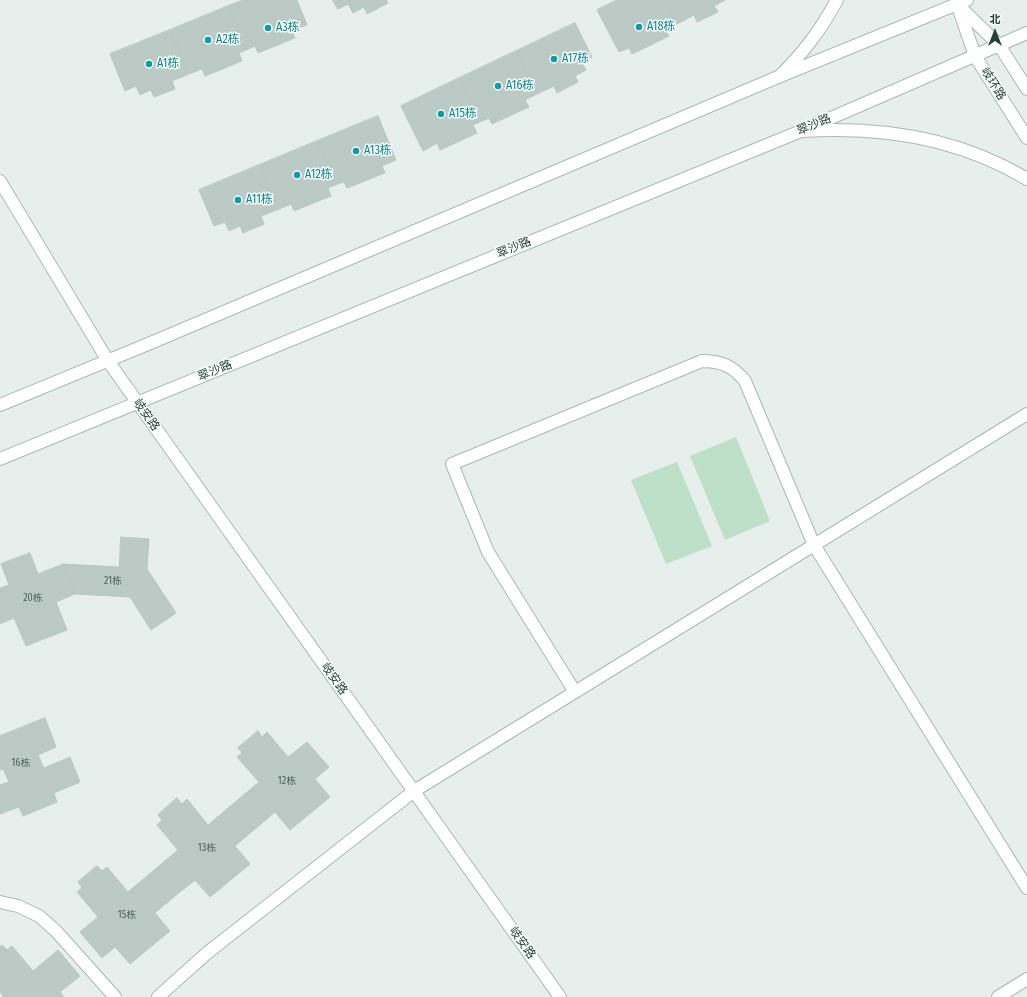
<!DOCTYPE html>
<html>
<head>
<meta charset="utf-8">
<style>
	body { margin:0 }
	#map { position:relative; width:1027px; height:997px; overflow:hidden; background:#e6efeb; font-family:"Fira Sans Condensed","Noto Sans SC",sans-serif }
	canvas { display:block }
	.north { position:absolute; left:975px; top:12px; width:40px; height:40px; -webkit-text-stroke:3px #f7fbf9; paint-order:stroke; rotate:0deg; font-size:11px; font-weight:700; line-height:16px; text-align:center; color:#24423a }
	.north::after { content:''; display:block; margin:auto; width:14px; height:18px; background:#24423a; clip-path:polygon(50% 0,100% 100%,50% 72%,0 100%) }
</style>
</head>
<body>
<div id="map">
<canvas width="1027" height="997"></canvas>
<div class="north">北</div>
</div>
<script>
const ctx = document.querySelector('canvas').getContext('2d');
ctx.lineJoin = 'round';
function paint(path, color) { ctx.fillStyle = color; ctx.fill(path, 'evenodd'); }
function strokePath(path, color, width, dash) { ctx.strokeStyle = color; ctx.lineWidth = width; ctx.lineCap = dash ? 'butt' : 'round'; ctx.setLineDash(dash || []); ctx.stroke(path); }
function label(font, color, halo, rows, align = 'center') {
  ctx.font = font + ' "Fira Sans Condensed","Noto Sans SC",sans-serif'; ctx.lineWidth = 3; ctx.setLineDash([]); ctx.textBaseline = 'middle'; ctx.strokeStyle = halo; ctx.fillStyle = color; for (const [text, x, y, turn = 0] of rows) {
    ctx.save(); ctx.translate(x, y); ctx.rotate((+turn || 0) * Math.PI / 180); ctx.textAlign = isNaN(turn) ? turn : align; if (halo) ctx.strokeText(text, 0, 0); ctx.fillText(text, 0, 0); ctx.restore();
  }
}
paint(new Path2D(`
	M736,437l34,84 -45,19 -35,-84z
	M677,462l35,84 -46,18 -35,-84z`), '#bfe0c8');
const building = new Path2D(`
	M243,0h54l10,25 -15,5 3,8 -37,15 -3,-7 -9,4 -18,-44z
	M333,0h53l2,3 -21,11 -3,-7 -11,6 -5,-9 -10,5z
	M617,0h49l11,24 -12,6 4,6 -37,18 -3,-6 -10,4 -22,-42z
	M666,0h59l-11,6 4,6 -21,10 -3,-7 -17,9z
	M228,6l18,44 -7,3 3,8 -37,15 -3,-7 -13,5 -19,-44z
	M575,23l17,34 -11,5 5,8 -11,6 3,6 -21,11 -3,-7 -17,8 -21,-43z
	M170,30l19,44 -17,7 3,8 -21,8 -3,-7 -11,5 -4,-9 -11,5 -15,-37z
	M516,51l21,43 -12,6 4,7 -37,17 -3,-6 -9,4 -21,-44z
	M459,78l21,44 -7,3 4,8 -37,17 -3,-7 -14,8 -22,-45z
	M378,116l18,44 -14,6 3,7 -38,15 -3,-6 -9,3 -18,-44z
	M317,141l18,44 -7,3 3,8 -37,15 -3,-7 -14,6 -18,-45z
	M259,165l18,45 -16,6 3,8 -21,9 -3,-7 -11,5 -4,-9 -11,4 -15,-36z
	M121,537l28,2 -2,30 29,44 -25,17 -21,-33 -55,-3 -12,-30 56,3z
	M30,553l8,21 25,-10 12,30 -19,8 11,28 -41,16 -12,-28 -14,6v-36l9,-3 -8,-21z
	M45,718l11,29 -18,8 6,13 26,-11 10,25 -26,11 3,9 -34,14 -4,-9 -19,7v-29l9,-3 -6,-13 -3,1v-34z
	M258,731l4,6 5,-5 21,25 19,-15 22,25 -14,12 15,18 -40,33 -15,-18 -20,17 -21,-26 25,-21 -22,-25 5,-4 -4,-5z
	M177,798l5,6 5,-5 21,26 26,-22 21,26 -20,17 15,18 -40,33 -15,-17 -20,16 -22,-25 25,-21 -21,-25 5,-5 -4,-5z
	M97,866l5,5 5,-4 21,25 25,-21 22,25 -20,17 15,18 -40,33 -15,-17 -13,11 -22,-26 18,-15 -21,-25 5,-4 -4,-6z
	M2,945l5,5 5,-4 21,25 25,-21 22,26 -20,16 4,5h-62l1,-1 -3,-4v-45z`);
paint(building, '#bbcac4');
strokePath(building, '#b8c9c2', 1);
const service = new Path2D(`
	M575,692l-87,-140 -36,-88 250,-103c19,0 31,5 43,20l69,164 213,343
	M0,902l18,4 21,10 17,15 59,66`);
const minor = new Path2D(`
	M0,181l108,180
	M158,997l49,-44 207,-162 613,-377
	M998,997l29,-18`);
const tertiary = new Path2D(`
	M957,4l18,52 52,82
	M959,6l40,39 28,44
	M779,77c25,-25 41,-46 58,-77
	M802,131c78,-5 157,7 225,48
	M108,361l452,636`);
const secondary = new Path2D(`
	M0,405l153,-63 625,-265 189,-77
	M0,459l801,-328 226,-98`);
strokePath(service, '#a8b8b2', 14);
strokePath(minor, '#a8b8b2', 14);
strokePath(tertiary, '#a8b8b2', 14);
strokePath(secondary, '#a4bbb3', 14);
strokePath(service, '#fff', 12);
strokePath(minor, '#fff', 12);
strokePath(tertiary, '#fff', 12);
strokePath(secondary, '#fff', 12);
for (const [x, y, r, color] of [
	[639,27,4,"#0f9aa8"],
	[268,28,4,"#0f9aa8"],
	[208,40,4,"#0f9aa8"],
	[554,59,4,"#0f9aa8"],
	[149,64,4,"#0f9aa8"],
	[498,86,4,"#0f9aa8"],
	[441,114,4,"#0f9aa8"],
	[356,151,4,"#0f9aa8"],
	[297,175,4,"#0f9aa8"],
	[238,200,4,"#0f9aa8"]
]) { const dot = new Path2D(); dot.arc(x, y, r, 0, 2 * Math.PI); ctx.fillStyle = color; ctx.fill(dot); strokePath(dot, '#f7fbf9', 1.5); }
label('10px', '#4a645c', null, [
	["21栋",113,581],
	["20栋",33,598],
	["16栋",21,763],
	["12栋",287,781],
	["13栋",207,848],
	["15栋",127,915]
]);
label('12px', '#0d838f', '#f7fbf9', [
	["A18栋",647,27],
	["A3栋",276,28],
	["A2栋",216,40],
	["A17栋",562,59],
	["A1栋",157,64],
	["A16栋",506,86],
	["A15栋",449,114],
	["A13栋",364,151],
	["A12栋",305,175],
	["A11栋",246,200]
], 'left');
label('12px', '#24423a', '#f7fbf9', [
	["岐环路",993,84,58],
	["翠沙路",814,125,-23],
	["翠沙路",514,248,-22],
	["翠沙路",215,371,-22],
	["岐安路",146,415,55],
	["岐安路",334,679,55],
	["岐安路",522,943,55]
]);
</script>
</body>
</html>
